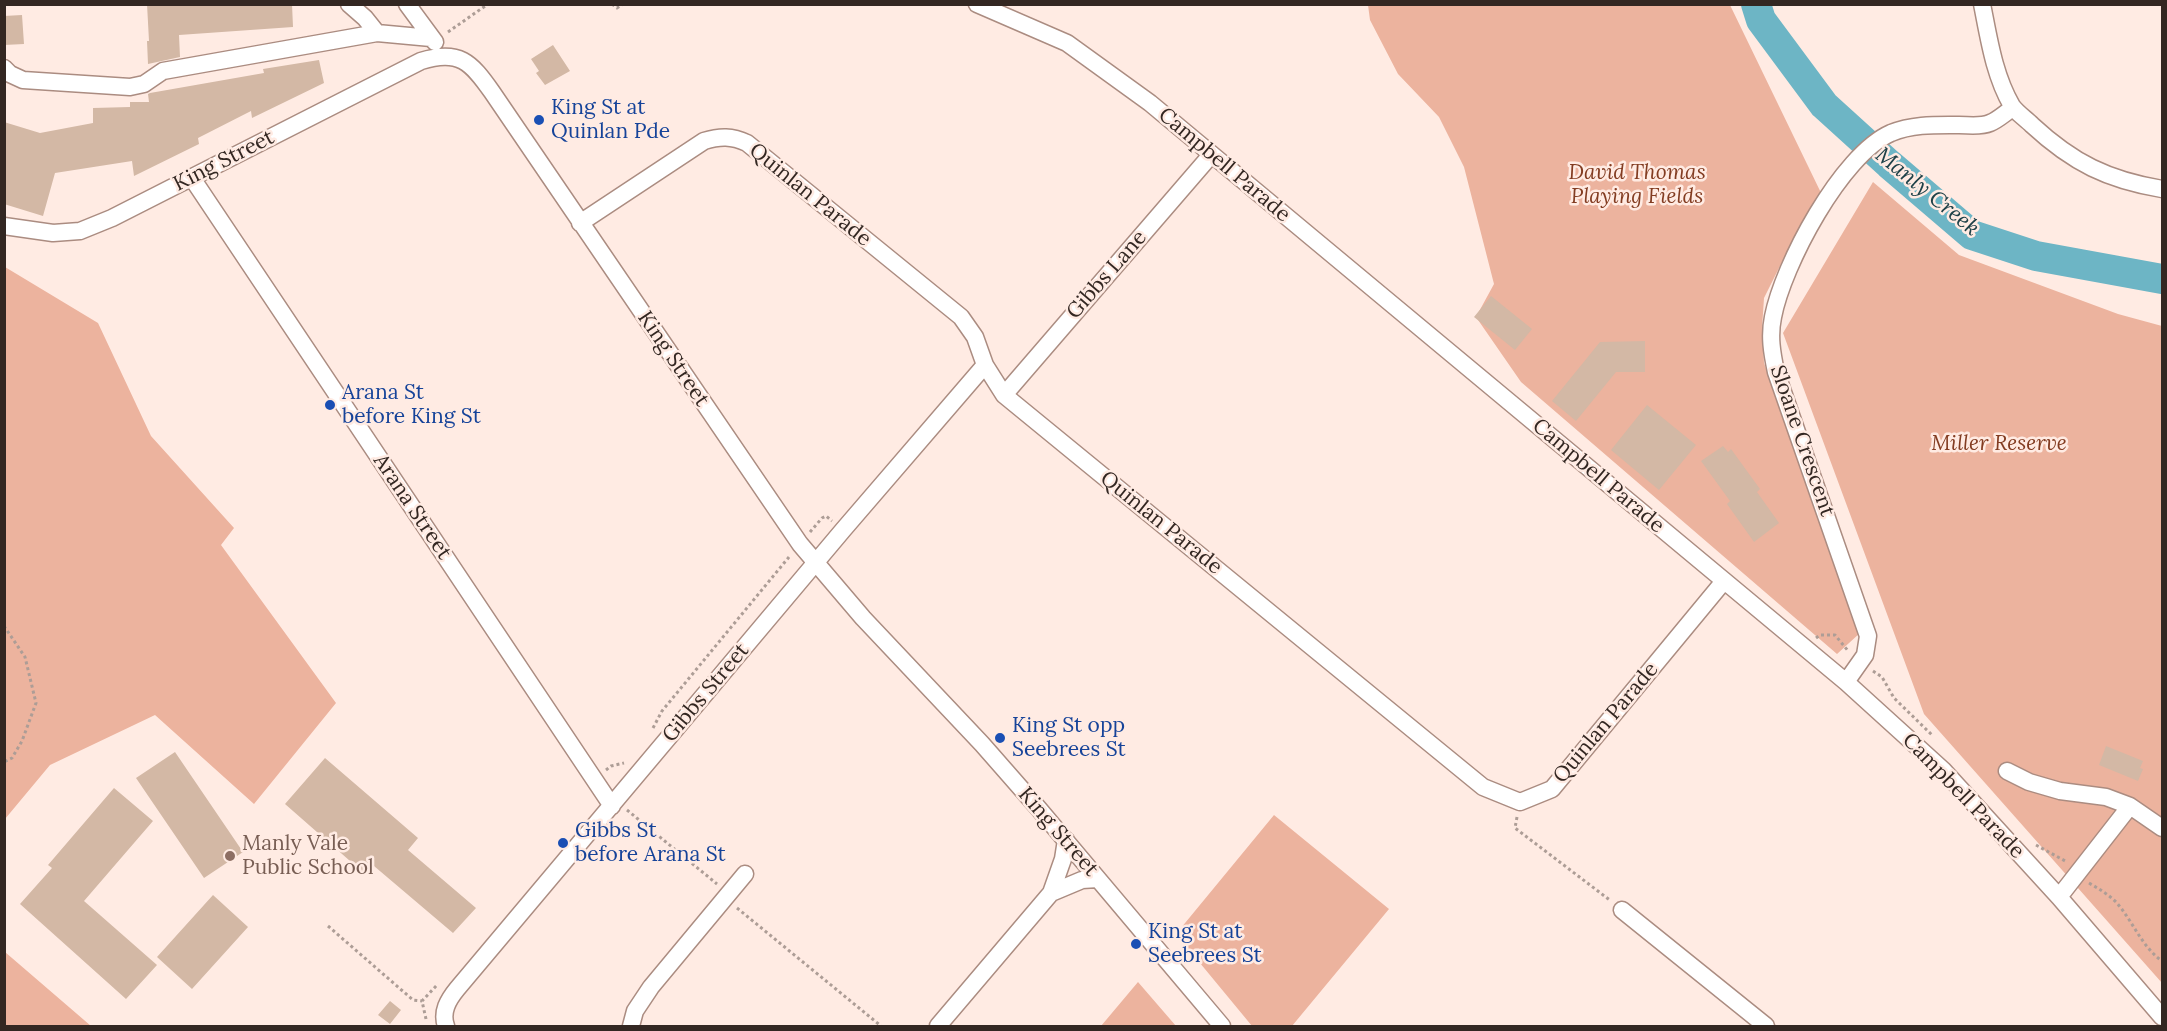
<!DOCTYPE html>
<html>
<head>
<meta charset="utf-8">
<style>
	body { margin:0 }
	#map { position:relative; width:2167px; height:1031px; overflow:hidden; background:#ffebe3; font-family:Lora,serif }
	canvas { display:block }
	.frame { position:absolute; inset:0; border:6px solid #332722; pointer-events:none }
</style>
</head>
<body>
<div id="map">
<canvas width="2167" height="1031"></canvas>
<div class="frame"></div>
</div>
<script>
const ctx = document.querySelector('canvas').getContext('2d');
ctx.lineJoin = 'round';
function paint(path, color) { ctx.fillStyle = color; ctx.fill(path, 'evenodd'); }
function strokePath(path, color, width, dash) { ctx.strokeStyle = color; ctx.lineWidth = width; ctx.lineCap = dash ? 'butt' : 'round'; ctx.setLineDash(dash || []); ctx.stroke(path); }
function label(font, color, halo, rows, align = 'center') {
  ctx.font = font + ' Lora,serif'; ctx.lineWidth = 5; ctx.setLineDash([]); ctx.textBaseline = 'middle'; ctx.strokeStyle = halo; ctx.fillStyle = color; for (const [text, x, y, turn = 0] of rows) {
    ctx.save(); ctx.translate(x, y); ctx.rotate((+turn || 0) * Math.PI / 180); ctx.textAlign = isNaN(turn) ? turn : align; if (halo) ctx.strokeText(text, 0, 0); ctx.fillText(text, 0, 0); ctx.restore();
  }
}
paint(new Path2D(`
	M1368,5h362l93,192 -39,61 -20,40 -2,30 2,35 96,270 -23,21 -316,-272 -45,-65 18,-33 -30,-117 -25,-50 -41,-43 -28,-54z
	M1873,182l86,73 159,59 44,12v657l-238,-269 -141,-381z
	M5,267l93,56 53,113 83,92 -13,17 115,158 -82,101 -99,-89 -105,50 -45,54z
	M1274,815l115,94 -97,117h-40l-76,-92z
	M5,952l86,74h-86z
	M1138,982l38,44h-75z`), '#ecb39e');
strokePath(new Path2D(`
	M1756,4l5,16 63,85 65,59 83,71 64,21 126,23`), '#6db5c5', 30);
paint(new Path2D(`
	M147,4h145l1,23 -114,8 1,22 -32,7 -1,-23h2z
	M22,15l2,29 -20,1v-29z
	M553,45l17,26 -25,14 -9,-12 3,-2 -8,-12z
	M319,60l5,23 -72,35 -1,-7 -53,27 1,6 -65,32 -2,-15 -77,12 -12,43 -39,-12v-82l36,11 53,-10v-15l37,-1v-5h19l-1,-8 2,-1 114,-20 -1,-4z
	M1491,296l41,33 -17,21 -41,-33z
	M1645,341v31h-29l-40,49 -24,-20 48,-59z
	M1647,405l49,40 -37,45 -48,-40z
	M1723,446l5,6 3,-3 29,40 -3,3 22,31 -25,19 -27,-38 3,-3 -29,-40z
	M2106,746l37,15 -3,7 3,1 -5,12 -39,-16z
	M175,752l68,100 -39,26 -68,-100z
	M325,758l93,80 -10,12 68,58 -23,25 -79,-67 -8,9 -81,-71z
	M114,788l39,33 -69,80 73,64 -31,34 -106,-95 32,-36 -4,-3z
	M213,895l35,32 -56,62 -35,-32z
	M390,1001l11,9 -11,14 -12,-9z`), '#d3b8a5');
const minor = new Path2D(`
	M349,4l16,14 12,15
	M407,4l28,38
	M977,4l90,39 83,60 696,579 97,88 116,127 103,120
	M1982,4c7,35 12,71 30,102 5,7 14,13 20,19 41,38 76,55 130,64
	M4,68l6,6 13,6 107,7 14,-3 19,-13 214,-38 54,5
	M192,178l420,628
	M580,223l124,-82c16,-5 28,-5 43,2l214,174 14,20 10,28 19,30 479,392 37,15 32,-13 172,-208
	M4,226l49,7 27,-2 32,-13 309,-157c38,-12 50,1 71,31l308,452 63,74 119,126 57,65 183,217
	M1004,395l207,-240
	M1846,682l19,-27 3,-19 -92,-264c-4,-19 -7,-36 -3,-55 10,-52 68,-162 118,-184 22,-9 45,-8 68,-8 10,0 22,2 31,-2 8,-3 16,-11 23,-15
	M2007,771l22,11 31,9 46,6 24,9 32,22
	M1051,893l31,-13 16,-1
	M2059,897l71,-91
	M1622,910l144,116
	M446,1026c-5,-14 2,-26 11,-37l386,-459 142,-165
	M631,1026l4,-15 16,-24 94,-113
	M938,1026l113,-133 12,-34 3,-19`);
strokePath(minor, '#ab8c81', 19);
strokePath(new Path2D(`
	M612,4l5,4 6,-4
	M448,32l40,-28
	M810,532l12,-14 4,-2 6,5
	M4,626l21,31 11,46 -14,38 -10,17 -8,4
	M1816,638l4,-3h15l14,17
	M1873,671l9,6 12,21 39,38
	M653,728l9,-17 127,-154
	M606,770l5,-4 13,-3
	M627,810l90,74
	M1517,817l-2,11 96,73
	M2036,845l31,17
	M2089,883c10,6 19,11 27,19 17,19 25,44 46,59
	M737,908l144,118
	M328,926l85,74 9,1
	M426,1019l-4,-18 16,-17`), '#ad9d96', 3, [3, 3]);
strokePath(minor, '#fff', 16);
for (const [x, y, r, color] of [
	[539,120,6,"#1a4fb4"],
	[330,405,6,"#1a4fb4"],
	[1000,738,6,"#1a4fb4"],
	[563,843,6,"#1a4fb4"],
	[230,856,6,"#8d6e63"],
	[1136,944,6,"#1a4fb4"]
]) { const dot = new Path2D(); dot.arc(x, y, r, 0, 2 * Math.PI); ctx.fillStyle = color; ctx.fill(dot); strokePath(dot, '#ffebe3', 2); }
label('21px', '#164399', '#ffebe3', [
	["King St at",551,108],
	["Quinlan Pde",551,132],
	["Arana St",342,393],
	["before King St",342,417],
	["King St opp",1012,726],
	["Seebrees St",1012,750],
	["Gibbs St",575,831],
	["before Arana St",575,855],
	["King St at",1148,932],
	["Seebrees St",1148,956]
], 'left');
label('21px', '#332722', '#ffebe3', [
	["King Street",224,161,-27],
	["Campbell Parade",1224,165,40],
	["Quinlan Parade",810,195,39],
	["Gibbs Lane",1107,275,-49],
	["King Street",673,359,56],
	["Sloane Crescent",1802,441,71],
	["Campbell Parade",1598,476,40],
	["Arana Street",412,507,56],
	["Quinlan Parade",1161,523,39],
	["Gibbs Street",706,693,-50],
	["Quinlan Parade",1606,723,-50],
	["Campbell Parade",1963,796,46],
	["King Street",1058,832,49]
]);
label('italic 21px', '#833c21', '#ffebe3', [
	["David Thomas",1637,173],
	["Playing Fields",1637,197],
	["Miller Reserve",1999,444]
]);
label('21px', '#785e54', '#ffebe3', [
	["Manly Vale",242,844],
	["Public School",242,868]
], 'left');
label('italic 22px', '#1e4148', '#ffebe3', [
	["Manly Creek",1927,192,39]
]);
</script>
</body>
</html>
